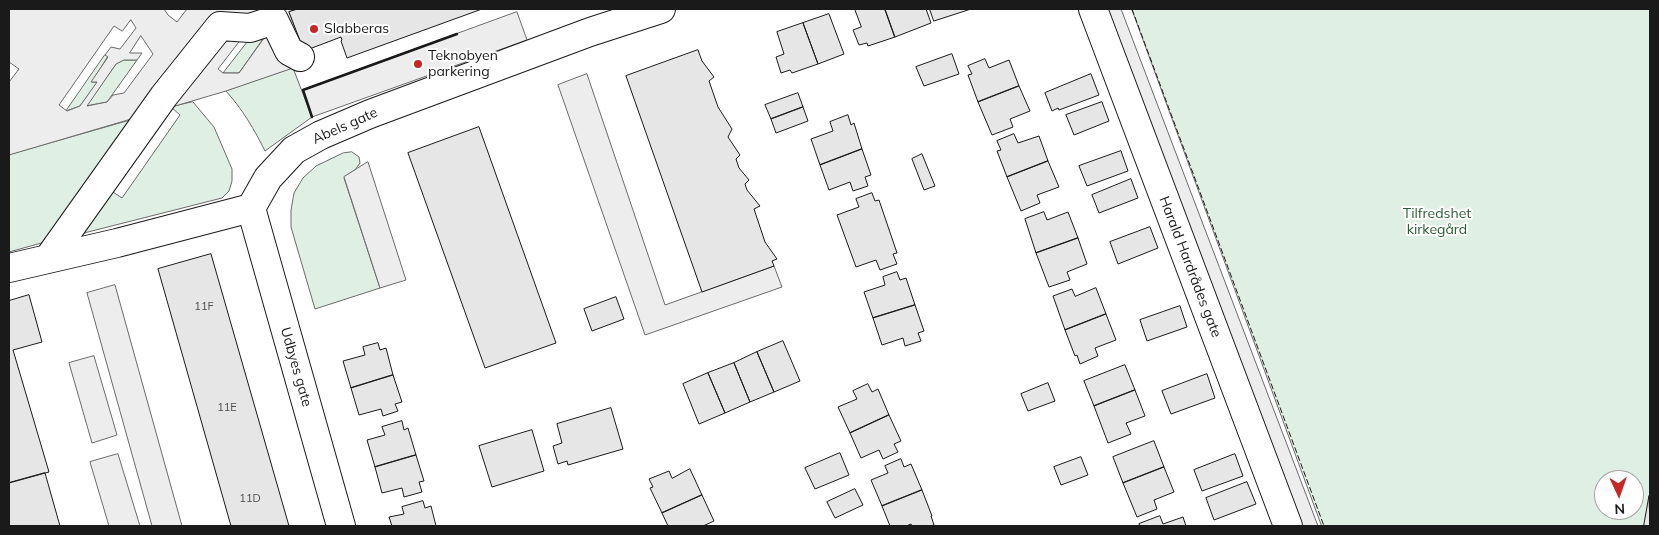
<!DOCTYPE html>
<html>
<head>
<meta charset="utf-8">
<style>
	body { margin:0 }
	#map { position:relative; width:1659px; height:535px; overflow:hidden; background:#fff; font-family:Mulish,sans-serif }
	canvas { display:block }
	.frame { position:absolute; inset:0; border:10px solid #1a1a1a; pointer-events:none }
	.north { position:absolute; left:1594px; top:470px; width:50px; height:50px; box-sizing:border-box; background:#fff; border:1px solid #a3a3a3; border-radius:50%; rotate:177deg; font-size:14px; font-weight:700; line-height:20px; text-align:center; color:#1a1a1a }
	.north::after { content:''; display:block; margin:auto; width:18px; height:22px; background:#c62828; clip-path:polygon(50% 0,100% 100%,50% 72%,0 100%) }
</style>
</head>
<body>
<div id="map">
<canvas width="1659" height="535"></canvas>
<div class="frame"></div>
<div class="north">N</div>
</div>
<script>
const ctx = document.querySelector('canvas').getContext('2d');
ctx.lineJoin = 'round';
function paint(path, color) { ctx.fillStyle = color; ctx.fill(path, 'evenodd'); }
function strokePath(path, color, width, dash) { ctx.strokeStyle = color; ctx.lineWidth = width; ctx.lineCap = dash ? 'butt' : 'round'; ctx.setLineDash(dash || []); ctx.stroke(path); }
function label(font, color, halo, rows, align = 'center') {
  ctx.font = font + ' Mulish,sans-serif'; ctx.lineWidth = 4; ctx.setLineDash([]); ctx.textBaseline = 'middle'; ctx.strokeStyle = halo; ctx.fillStyle = color; for (const [text, x, y, turn = 0] of rows) {
    ctx.save(); ctx.translate(x, y); ctx.rotate((+turn || 0) * Math.PI / 180); ctx.textAlign = isNaN(turn) ? turn : align; if (halo) ctx.strokeText(text, 0, 0); ctx.fillText(text, 0, 0); ctx.restore();
  }
}
const green = new Path2D(`
	M1132,9h518v517h-328zM1604,480h30v30h-30z
	M272,26l-33,47h-16l24,-31z
	M105,55l3,1 -16,26h6l-18,24 -14,5z
	M124,60h13l-30,42 -21,4 30,-42z
	M293,68l19,49 -47,34c-11,-22 -22,-41 -39,-60z
	M193,102l21,25 18,42v12l-3,10 -7,7 -142,36 30,-44 12,8 58,-83 -9,-8z
	M131,120l-86,122 -36,10v-97z
	M352,152l7,5 1,6 -5,7 -11,8 36,110 -65,21 -24,-82v-17l3,-17 9,-15 13,-12 27,-13z`);
paint(green, '#e0efe3');
strokePath(green, '#6a6a6a', 1);
const parking = new Path2D(`
	M9,9h155l4,6 9,7 10,-13h111l-9,3 15,39 -11,17 -67,23 -217,64v-73l10,-13 -10,-7zM131,20l5,8 -16,21 -9,-2 -6,8 3,2 -17,25h6l-17,24 -13,5 -8,-6 55,-79 8,5zM272,27l-33,46h-16l-5,-4 24,-31 5,4 6,-3zM141,36l12,18 -29,39 -11,2 -6,7 -20,4 29,-42 8,-4h13l5,-7h-12z
	M1103,9h18l197,517h-20z
	M517,12l10,28 -215,77 -9,-27z
	M587,74l78,231 109,-39 8,21 -137,48 -87,-250z
	M368,162l38,118 -26,8 -36,-111z
	M115,285l67,241h-30l-65,-233z
	M94,356l23,79 -25,8 -23,-80z
	M118,454l22,72h-31l-19,-64z`);
paint(parking, '#ededed');
strokePath(parking, '#6a6a6a', 1);
const building = new Path2D(`
	M298,9h184l-135,49 -6,-17 1,-1 -1,-3 -37,14 -15,-39z
	M855,9h30l10,28 -27,9 -1,-3 -8,2 -6,-15 8,-3z
	M885,9h41l5,14 -36,14z
	M930,9h41l-37,12z
	M829,14l15,40 -26,10 -15,-41z
	M803,23l15,41 -26,9 -2,-3 -9,3 -5,-16 8,-3 -7,-22z
	M698,50l4,11 12,16 -5,4 9,26 14,22 -4,8 12,18 -4,4 3,9 10,12 -4,4 2,6 13,16 -6,3 11,33 12,17 -5,2 2,5 -72,26 -76,-216z
	M952,54l7,20 -35,12 -8,-19z
	M985,59l4,9 20,-8 10,26 -41,16 -10,-27 4,-1 -4,-8z
	M1091,74l8,21 -40,15 -1,-2 -6,3 -7,-18z
	M1019,86l11,25 -20,8 3,8 -21,8 -14,-33z
	M798,93l5,14 -32,12 -6,-14z
	M1102,102l7,19 -35,14 -8,-20z
	M803,107l5,14 -32,12 -5,-14z
	M848,115l3,10 3,-2 8,26 -42,16 -9,-26 22,-8 -3,-9z
	M479,127l77,216 -71,25 -77,-215z
	M1014,134l4,9 21,-7 9,25 -41,16 -10,-26 4,-1 -4,-9z
	M862,149l9,26 -6,2 3,9 -15,5 -3,-9 -21,8 -9,-25z
	M1121,151l7,20 -41,15 -8,-20z
	M922,154l13,32 -11,4 -12,-31z
	M1048,161l11,26 -22,8 3,8 -19,8 -14,-34z
	M1131,179l7,19 -39,15 -7,-18z
	M872,193l3,8 4,-1 18,53 -4,1 4,10 -17,6 -4,-10 -20,7 -19,-52 22,-8 -3,-8z
	M1044,212l3,8 21,-8 10,26 -42,15 -11,-34z
	M1150,227l8,21 -40,16 -8,-22z
	M1078,238l9,26 -20,8 3,8 -21,7 -13,-34z
	M211,254l78,272h-58l-73,-257z
	M897,272l3,8 6,-2 9,27 -42,13 -9,-26 21,-7 -2,-8z
	M1096,288l10,26 -41,16 -12,-34 19,-7 3,7z
	M29,295l13,47 -29,8 36,122 -40,11v-182z
	M616,297l8,22 -32,12 -8,-22z
	M915,305l9,26 -6,2 3,8 -16,5 -2,-8 -21,7 -9,-27z
	M1180,306l7,21 -40,14 -7,-21z
	M1106,314l10,26 -21,8 3,8 -18,8 -3,-9 -2,1 -10,-26z
	M783,341l17,40 -26,11 -17,-40z
	M378,343l2,7 6,-2 7,27 -42,13 -8,-27 22,-6 -2,-8z
	M757,352l17,40 -24,10 -16,-39z
	M734,363l16,39 -25,11 -17,-40z
	M1125,365l10,25 -41,16 -10,-25z
	M708,373l17,40 -26,11 -16,-40z
	M1207,374l8,24 -44,16 -9,-23z
	M393,375l9,27 -7,2 3,7 -15,5 -2,-7 -22,6 -8,-27z
	M1048,383l7,18 -27,10 -7,-17z
	M868,384l4,8 6,-3 11,26 -39,18 -12,-26 19,-8 -4,-8z
	M1135,390l10,26 -19,7 5,11 -23,9 -14,-37z
	M611,408l12,41 -55,16 -1,-4 -9,3 -5,-18 9,-3 -5,-19z
	M889,415l12,26 -7,3 4,8 -15,7 -4,-9 -18,8 -11,-25z
	M402,421l2,9 4,-2 8,27 -41,12 -8,-27 18,-5 -3,-8z
	M532,430l12,41 -52,16 -13,-41z
	M1154,441l10,26 -41,16 -10,-26z
	M840,453l9,22 -34,14 -10,-21z
	M1235,454l8,22 -41,15 -8,-21z
	M416,455l8,26 -5,1 3,10 -18,5 -2,-9 -20,5 -7,-26z
	M1081,457l7,18 -27,10 -7,-18z
	M901,459l3,8 7,-3 11,26 -40,16 -11,-26 17,-7 -3,-7z
	M1164,467l10,25 -20,8 3,9 -20,8 -14,-34z
	M690,469l12,26 -40,18 -12,-25 3,-1 -4,-8 20,-8 3,7z
	M45,473l15,53h-51v-43z
	M1247,482l9,22 -42,16 -8,-22z
	M855,489l8,16 -28,13 -8,-16z
	M922,490l10,26h-1l3,9 -4,1h-18l-1,-2 -5,2h-16l-8,-20z
	M702,495l12,26 -11,5h-35l-6,-13z
	M1649,496l1,30h-6z
	M423,501l2,7 6,-2 5,20h-44l-3,-9 15,-3 -2,-7z
	M1160,516l3,8 20,-7 3,9h-46l-1,-2z`);
paint(building, '#e6e6e6');
strokePath(building, '#1a1a1a', 1);
const minor = new Path2D(`
	M1093,9l195,517
	M251,208l90,318
	M48,259l116,-163 56,-70 30,2 24,-8 15,31 11,6
	M9,268l108,-25 134,-35 17,-30 26,-28 27,-15 49,-21 220,-82 71,-23`);
strokePath(minor, '#1a1a1a', 30);
strokePath(minor, '#fff', 28);
strokePath(new Path2D(`
	M1132,9l192,517`), '#1a1a1a', 1, [6, 2.5]);
strokePath(new Path2D(`
	M312,117l-9,-27 154,-56`), '#1a1a1a', 2.5);
for (const [x, y, r, color] of [
	[314,29,5,"#c62828"],
	[418,64,5,"#c62828"]
]) { const dot = new Path2D(); dot.arc(x, y, r, 0, 2 * Math.PI); ctx.fillStyle = color; ctx.fill(dot); strokePath(dot, '#fff', 2); }
label('11px', '#4d4d4d', null, [
	["11F",204,307],
	["11E",227,408],
	["11D",250,499]
]);
label('14px', '#1a1a1a', '#fff', [
	["Slabberas",324,29],
	["Teknobyen",428,56],
	["parkering",428,72]
], 'left');
label('14px', '#1a1a1a', '#fff', [
	["Abels gate",345,126,-24],
	["Harald Hardrådes gate",1190,267,69],
	["Udbyes gate",296,367,74]
]);
label('14px', '#2b5a34', '#fff', [
	["Tilfredshet",1437,214],
	["kirkegård",1437,230]
]);
</script>
</body>
</html>
